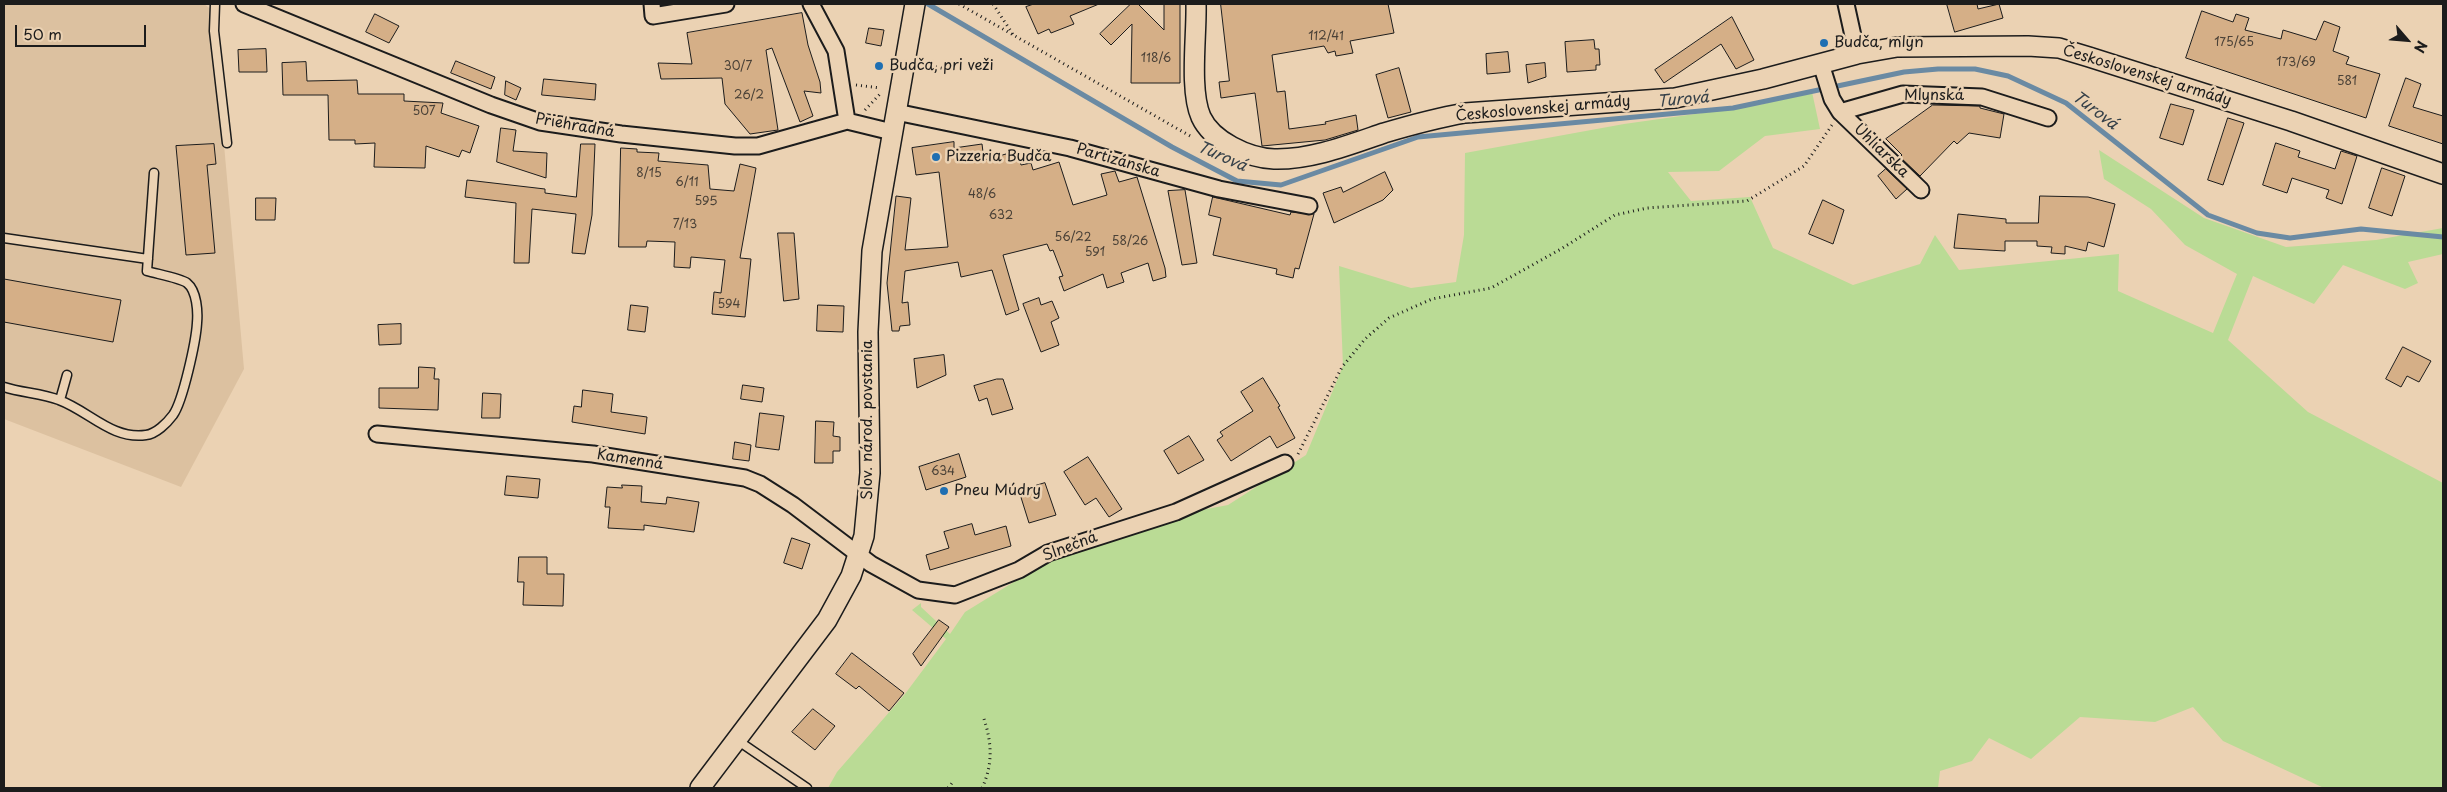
<!DOCTYPE html>
<html>
<head>
<meta charset="utf-8">
<style>
	body { margin:0 }
	#map { position:relative; width:2447px; height:792px; overflow:hidden; background:#ebd2b3; font-family:"Playpen Sans",sans-serif }
	canvas { display:block }
	.frame { position:absolute; inset:0; border:5px solid #1c1c1c; pointer-events:none }
	.north { position:absolute; left:2382px; top:15px; width:50px; height:50px; -webkit-text-stroke:4px #ebd2b3; paint-order:stroke; rotate:117deg; font-size:14px; font-weight:700; line-height:20px; text-align:center; color:#1c1c1c }
	.north::after { content:''; display:block; margin:auto; width:18px; height:22px; background:#1c1c1c; clip-path:polygon(50% 0,100% 100%,50% 72%,0 100%) }
	.scale { position:absolute; left:15px; top:25px; width:131px; height:22px; box-sizing:border-box; border:2px solid #1c1c1c; border-top:0; padding-left:6px; font-size:15px; line-height:18px; white-space:nowrap; color:#1c1c1c; -webkit-text-stroke:4px #ebd2b3; paint-order:stroke }
</style>
</head>
<body>
<div id="map">
<canvas width="2447" height="792"></canvas>
<div class="frame"></div>
<div class="north">N</div>
<div class="scale">50 m</div>
</div>
<script>
const ctx = document.querySelector('canvas').getContext('2d');
ctx.lineJoin = 'round';
function paint(path, color) { ctx.fillStyle = color; ctx.fill(path, 'evenodd'); }
function strokePath(path, color, width, dash) { ctx.strokeStyle = color; ctx.lineWidth = width; ctx.lineCap = dash ? 'butt' : 'round'; ctx.setLineDash(dash || []); ctx.stroke(path); }
function label(font, color, halo, rows, align = 'center') {
  ctx.font = font + ' "Playpen Sans",sans-serif'; ctx.lineWidth = 5; ctx.setLineDash([]); ctx.textBaseline = 'middle'; ctx.strokeStyle = halo; ctx.fillStyle = color; for (const [text, x, y, turn = 0] of rows) {
    ctx.save(); ctx.translate(x, y); ctx.rotate((+turn || 0) * Math.PI / 180); ctx.textAlign = isNaN(turn) ? turn : align; if (halo) ctx.strokeText(text, 0, 0); ctx.fillText(text, 0, 0); ctx.restore();
  }
}
paint(new Path2D(`
	M4,4h200l8,6 32,359 -63,118 -177,-68z`), '#dcc1a0');
paint(new Path2D(`
	M1812,92l8,37 -55,7 -46,35 -51,1 23,29 59,-4 23,51 80,37 67,-21 15,-29 24,35 160,-16 -1,37 95,42 24,-59 -52,-29 -34,-36 -47,-30 -5,-29 105,68 82,29 90,-7 67,-12v26l-35,8 10,21 -13,6 -62,-24 -29,39 -61,-28 -25,64 80,72 135,71v305h-119l-101,-47 -30,-34 -38,15 -75,-5 -49,42 -42,-21 -17,23 -32,10 -2,17h-1110l9,-16 68,-78 41,-55 -34,-29 9,-7v4l29,27 15,-22 135,-83 128,-24 78,-50 37,-89 -4,-100 72,22 45,-6 8,-47 1,-82 159,-29 135,-19z`), '#badb95');
strokePath(new Path2D(`
	M928,4l244,143 65,34 44,4 137,-48 315,-29 171,-36 34,-3h37l33,7 58,27 142,112 49,18 33,5 71,-9 82,8`), '#6a8aa3', 5);
const building = new Path2D(`
	M1034,4h65l-29,12 4,8 -23,9 -2,-4 -11,5 -12,-27z
	M1131,4h7l26,26v-26h16v79h-49l1,-59 -21,21 -11,-11z
	M1221,4h167l6,29 -44,8 3,12 -17,3 -1,-5 -7,2 -4,-7 -52,9 5,37 8,-1 4,38 37,-5 -1,-2 31,-7 2,15 -33,10 -63,6 -7,-53 -34,5 -2,-16 10,-1z
	M1947,4h30l1,5 21,-5 4,14 -48,14z
	M2202,11l31,11 3,-8 13,4 -4,12 36,9 2,-9 33,10 8,-19 16,6 -7,24 16,6 -3,7 34,10 -14,44 -180,-60z
	M802,13l6,32 12,37 1,11 -17,-2 9,25 -13,6 -28,-74 -6,2 12,80 -28,4 -25,-30 -3,-26 -61,1 -3,-16 34,1 -5,-31z
	M375,14l24,12 -10,17 -23,-11z
	M1732,17l22,43 -18,9 -15,-25 -57,39 -9,-13z
	M869,28l15,2 -3,16 -15,-3z
	M1594,40l1,9h4l1,16h-4v5l-29,2 -2,-30z
	M266,49l1,23h-28l-1,-22z
	M1508,52l2,20 -23,2 -1,-20z
	M456,61l39,16 -4,12 -40,-16z
	M306,62l1,19 50,-1 1,14h46v7l39,2 -2,10 38,13 -9,27 -8,-3 -3,7 -33,-11 -1,22 -51,-1 1,-24 -20,1v-4h-26l-1,-45h-45l-1,-32z
	M1545,63l1,14 -18,6 -2,-18z
	M1399,68l12,44 -23,6 -12,-43z
	M2406,78l15,6 -8,23 30,9v28l-54,-18z
	M544,79l52,5 -1,16 -53,-5z
	M506,81l15,7 -5,12 -11,-5z
	M2171,104l23,6 -11,35 -23,-7z
	M1933,105l47,1v2l24,6 -4,24 -31,-5 -12,11 -3,-3 -34,35 -20,-19 2,-2 -16,-16z
	M2228,118l16,5 -21,62 -15,-5z
	M501,128l15,2 -3,21 34,2 -1,25 -49,-16z
	M954,142v6l28,-4 2,16 33,-9 4,14 10,-2 2,7 26,-8 14,43 34,-10 -6,-21 14,-3 4,11 18,-5 28,91 1,9 -13,4 -5,-18 -27,10 3,9 -17,6 -4,-14 -39,17 -5,-14 4,-1 -10,-26 -3,1 -3,-7 -44,11 16,55 -13,5 -14,-45 -31,7 -3,-15 -53,9 -3,32 6,-1 2,23 -10,1 -1,5h-7l-5,-48 9,-87 15,2 -6,52 43,-3 -9,-75 -23,3 -4,-27z
	M2276,143l24,8 -2,6 37,12 6,-18 16,5 -15,48 -16,-6 3,-8 -37,-12 -5,15 -24,-8z
	M214,144l2,20 -9,1 8,88 -29,2 -10,-109z
	M581,144h14l-3,71 -7,39 -13,-1 4,-39 -44,-5 -3,54h-15l2,-60 -51,-6 2,-17 78,9v4l31,4z
	M621,148l16,1v3l22,1 -1,8 50,4 2,24 24,2 6,-27 16,4 -16,90 11,1 -6,58 -33,-3 2,-22 7,1 4,-33 -34,-3 -1,11 -16,-1 1,-25 -28,-1 -1,6h-27z
	M2382,168l23,8 -13,40 -23,-8z
	M1886,169l21,20 -11,10 -18,-23z
	M1385,172l8,18 -10,10 -49,23 -11,-30 18,-6 2,5z
	M1185,190l12,73 -15,2 -14,-74z
	M2040,196l48,1 27,7 -11,43 -16,-5 -2,9 -21,-5v8l-14,-1 1,-6 -15,-1v-5h-32v10l-51,-3 4,-34 48,5v4h32z
	M1213,197l77,18 1,-3 23,2 -15,55 -4,-1 -2,10 -17,-4 1,-5 -64,-14 8,-37 -12,-3z
	M256,198h20l-1,22h-19z
	M1823,200l21,10 -11,34 -24,-10z
	M778,233h16l5,66 -15,2z
	M4,279l117,21 -8,42 -109,-20z
	M1039,298l2,7 11,-4 7,17 -8,4 8,23 -18,7 -18,-48z
	M631,305l17,2 -3,25 -17,-2z
	M818,305l26,1 -1,26 -26,-1z
	M401,324v20l-22,1 -1,-20z
	M2403,347l28,14 -12,21 -12,-6 -6,11 -15,-8z
	M944,355l2,20 -29,13 -3,-29z
	M419,367l16,1 -1,11h5l-1,31 -59,-2v-20h39z
	M1263,378l17,28 -2,1 17,31 -18,10 -7,-12 -39,25 -14,-21 6,-4 -3,-4 33,-21 -12,-19z
	M997,379h6l10,30 -21,6 -5,-17 -8,3 -5,-15z
	M743,385l21,3 -2,14 -21,-3z
	M583,390l30,4 -2,18 36,5 -2,17 -73,-12 2,-16 7,1z
	M483,393l18,1 -1,24h-18z
	M760,413l24,3 -5,34 -23,-3z
	M816,421l18,1 -1,14 7,1v14h-7v12h-18z
	M1189,436l15,24 -26,14 -14,-23z
	M735,442l16,3 -2,16 -16,-2z
	M959,454l7,23 -40,13 -7,-23z
	M1088,457l34,52 -13,8 -13,-19 -11,7 -21,-33z
	M507,476l33,3 -2,19 -33,-3z
	M1045,483l11,32 -27,8 -10,-32z
	M622,485l20,1 -1,16 25,2 1,-7 32,5 -5,30 -50,-7v5l-36,-2 2,-21h-5l2,-20 15,1z
	M972,524l3,11 31,-9 5,20 -81,24 -4,-15 23,-7 -5,-16z
	M792,538l18,6 -8,25 -18,-6z
	M519,557h28v17h17l-1,32 -40,-1 1,-23h-6z
	M939,620l10,7 -28,39 -8,-12z
	M852,653l52,40 -15,18 -30,-25 -3,3 -20,-15z
	M813,709l22,17 -20,24 -23,-18z`);
paint(building, '#d5af87');
strokePath(building, '#1c1c1c', 1);
const service = new Path2D(`
	M215,4l-1,27 13,112
	M4,238l144,21
	M4,387c18,6 38,6 55,13 30,11 53,40 87,35 10,-1 21,-12 27,-20 10,-14 23,-74 24,-92 1,-11 0,-32 -10,-40 -7,-5 -30,-9 -40,-12l7,-98
	M60,400l7,-25
	M737,740l70,48`);
const minor = new Path2D(`
	M244,4l247,101 49,17 81,12 114,12h23l89,-25 45,11
	M652,4l1,12 73,-12
	M811,4l25,47 11,70
	M1846,4l11,50
	M1821,64l11,35 8,13 63,-18 79,3 66,21
	M896,112l174,36 149,41 90,17
	M1840,112l81,78
	M377,434l216,20 152,24 15,6 33,21 78,59 47,26 37,5 64,-25 29,-17 128,-41 109,-49`);
const tertiary = new Path2D(`
	M1196,4c1,30 -7,86 5,113 11,24 47,41 73,42 37,1 75,-14 110,-26 27,-8 53,-15 81,-20l210,-15 88,-19 94,-25 40,-7 131,-1 31,2 30,9 202,64 152,53
	M700,788l127,-168 24,-44 13,-40 6,-63 -2,-141 4,-81 43,-247`);
strokePath(service, '#1c1c1c', 11);
strokePath(minor, '#1c1c1c', 19);
strokePath(tertiary, '#1c1c1c', 22);
strokePath(new Path2D(`
	M959,4l233,133
	M993,4l21,32
	M926,65l20,4
	M856,85l24,3
	M865,110l15,-16
	M1298,454l44,-87 23,-28 24,-21 43,-19 59,-11 70,-39 54,-34 32,-7 100,-7 57,-35 28,-41
	M948,788l4,-5
	M982,788c11,-23 10,-45 2,-69`), '#1c1c1c', 3, [1, 4]);
strokePath(service, '#ebd2b3', 8);
strokePath(minor, '#ebd2b3', 15);
strokePath(tertiary, '#ebd2b3', 19);
for (const [x, y, r, color] of [
	[1824,43,5,"#1f6fb2"],
	[879,66,5,"#1f6fb2"],
	[936,157,5,"#1f6fb2"],
	[944,491,5,"#1f6fb2"]
]) { const dot = new Path2D(); dot.arc(x, y, r, 0, 2 * Math.PI); ctx.fillStyle = color; ctx.fill(dot); strokePath(dot, '#ebd2b3', 2); }
label('12px', '#4a4137', null, [
	["112/41",1326,37],
	["175/65",2234,43],
	["118/6",1156,59],
	["173/69",2296,63],
	["30/7",738,67],
	["581",2347,82],
	["26/2",749,96],
	["507",424,112],
	["8/15",649,174],
	["6/11",687,183],
	["48/6",982,195],
	["595",706,202],
	["632",1001,216],
	["7/13",685,225],
	["56/22",1073,238],
	["58/26",1130,242],
	["591",1095,253],
	["594",729,305],
	["634",943,472]
]);
label('15px', '#1c1c1c', '#ebd2b3', [
	["Budča, mlyn",1834,43],
	["Budča, pri veži",889,66],
	["Pizzeria Budča",946,157],
	["Pneu Múdry",954,491]
], 'left');
label('15px', '#1c1c1c', '#ebd2b3', [
	["Československej armády",2147,76,17],
	["Mlynská",1934,96],
	["Československej armády",1543,109,-5],
	["Priehradná",575,126,10],
	["Uhliarska",1881,151,44],
	["Partizánska",1118,161,16],
	["Slov. národ. povstania",868,420,-90],
	["Kamenná",630,460,9],
	["Slnečná",1070,547,-21]
]);
label('italic 16px', '#364149', '#ebd2b3', [
	["Turová",1683,100,-5],
	["Turová",2095,111,37],
	["Turová",1222,157,24]
]);
</script>
</body>
</html>
